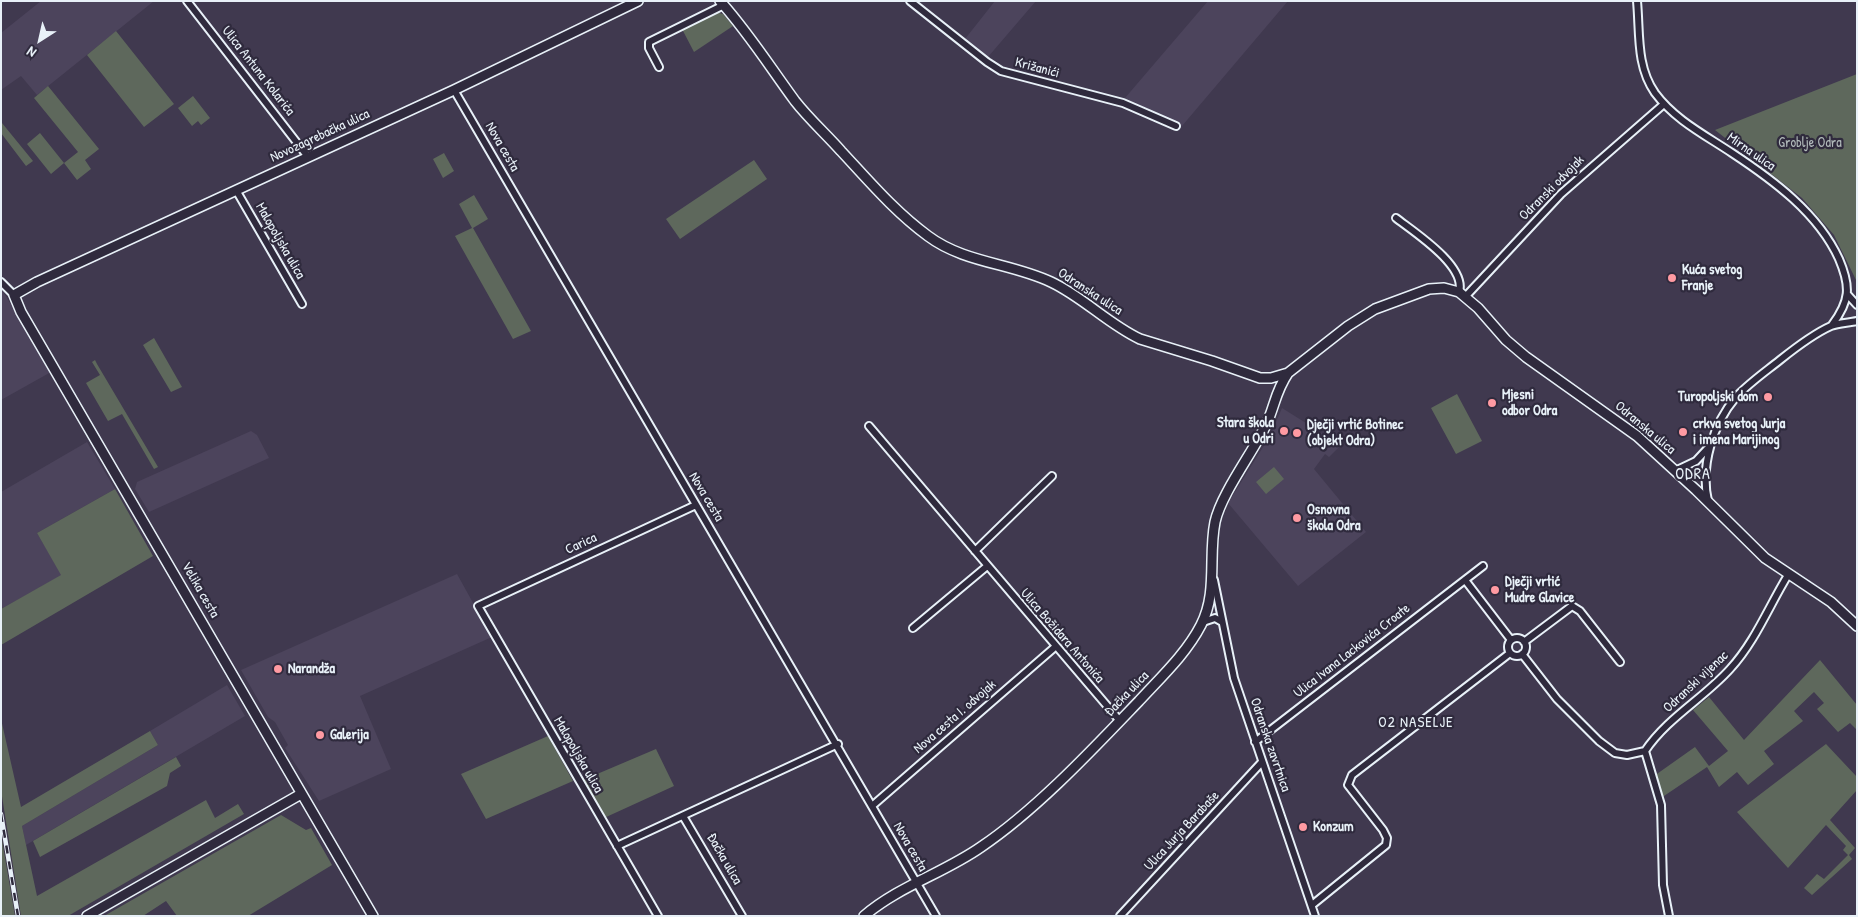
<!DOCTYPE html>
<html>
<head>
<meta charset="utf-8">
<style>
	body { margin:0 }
	#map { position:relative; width:1858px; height:917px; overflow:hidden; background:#40394f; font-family:"Patrick Hand",sans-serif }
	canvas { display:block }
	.frame { position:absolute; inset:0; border:2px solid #e8f1f8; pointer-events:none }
	.north { position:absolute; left:15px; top:15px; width:50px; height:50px; -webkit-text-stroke:4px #2f2a3d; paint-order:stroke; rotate:215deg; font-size:14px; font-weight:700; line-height:20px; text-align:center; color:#e8f1f8 }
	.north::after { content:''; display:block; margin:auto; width:18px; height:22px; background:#e8f1f8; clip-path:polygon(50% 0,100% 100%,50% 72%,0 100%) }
</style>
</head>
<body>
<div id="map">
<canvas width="1858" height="917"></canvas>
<div class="frame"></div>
<div class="north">N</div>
</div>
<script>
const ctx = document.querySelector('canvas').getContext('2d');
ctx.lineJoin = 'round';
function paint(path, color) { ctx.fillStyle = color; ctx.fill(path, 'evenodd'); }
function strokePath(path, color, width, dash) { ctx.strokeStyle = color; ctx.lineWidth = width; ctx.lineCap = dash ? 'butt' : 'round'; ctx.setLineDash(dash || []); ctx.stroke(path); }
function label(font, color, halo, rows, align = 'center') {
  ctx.font = font + ' "Patrick Hand",sans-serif'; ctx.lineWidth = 4.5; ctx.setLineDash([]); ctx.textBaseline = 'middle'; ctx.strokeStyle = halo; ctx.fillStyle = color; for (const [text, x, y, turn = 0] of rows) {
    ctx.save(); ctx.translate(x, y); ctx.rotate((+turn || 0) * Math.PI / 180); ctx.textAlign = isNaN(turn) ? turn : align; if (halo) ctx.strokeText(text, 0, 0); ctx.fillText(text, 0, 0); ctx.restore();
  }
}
paint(new Path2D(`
	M41,1h113l-117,94 -16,-19 -20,14v-57z
	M995,1h41l-48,56 -23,-18z
	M1208,1h80l-106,125 -57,-28z
	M1,288l50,84 -50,28z
	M1282,408l59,37 -12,12 -4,-3 -11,15 52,63 -68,54 -70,-83 42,-67z
	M251,431l6,4 12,23 -120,54 -14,-23 2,-7z
	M87,442l28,47 -78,44 25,42 -61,34v-117z
	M457,574l35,63 -132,59 31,73 -72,32 -34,-53 3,-3 -13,-23 -7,-5 -27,-47z
	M227,685l18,31 -219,129 -4,-19 136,-81 -8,-14z`), '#4c445c');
paint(new Path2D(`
	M716,12l7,2 10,12 -39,26 -12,-23z
	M116,31l58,73 -30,23 -57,-72z
	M1857,74v208l-23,-47 -32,-37 -87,-68z
	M48,86l51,63 -14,11 6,9 -14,11 -13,-17 -13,11 -24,-30 13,-11 24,30 14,-11 -44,-54z
	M193,96l17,22 -9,7 -3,-4 -6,5 -14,-18z
	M2,123l31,38 -7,5 -25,-33z
	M444,153l10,18 -11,7 -10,-19z
	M754,160l13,19 -87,60 -14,-20z
	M474,195l14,24 -15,9 58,103 -18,8 -58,-103 17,-8 -13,-24z
	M154,338l28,49 -11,5 -28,-47z
	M95,360l2,4 61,103 -4,2 -32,-55 -14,7 -22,-38 14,-8 -8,-13z
	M1457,394l25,47 -26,13 -25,-46z
	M1274,467l10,12 -18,15 -10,-12z
	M115,489l38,67 -152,89v-36l60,-34 -24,-42z
	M1820,660l37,45v25l-7,-7 -12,9 -21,-23 7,-6 -10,-11 -20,19 9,10 -39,30 10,13 -26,21 -11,-13 -18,15 -12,-20 -46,31 -7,-22 41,-29 14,19 19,-15 -35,-41 16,-13 35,43z
	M1,719l20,88 129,-76 8,14 -136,81 15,70 169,-96 9,18 23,-14 6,10 -176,102h-47l-20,-126z
	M548,736l25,45 -87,38 -25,-45z
	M1826,744l31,33v13l-27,30 25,28 -6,7 3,4 -40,36 -8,-7 13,-14 7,5 24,-24 -5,-5 3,-4 -20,-21 -38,43 -51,-56z
	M656,749l18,37 -70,32 -21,-38z
	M176,757l5,9 -11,7 -3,13 -127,71 -7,-16z
	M281,815l25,15 5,-2 21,37 -84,51h-71l-11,-15 -23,15h-39z
	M1,833l1,7 13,76h-14z`), '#5e685c');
const street = new Path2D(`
	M187,1l121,156
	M910,1l77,61 14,9 122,32 53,23
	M1637,1c3,32 -1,65 18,92 20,27 50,42 77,60 41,27 86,60 107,106 12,28 11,42 -7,66
	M659,67l-10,-19v-6l75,-37
	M454,90l482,826
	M236,190l66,114
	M1396,218c18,14 71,48 63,74
	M1,282l13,13
	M1847,294l10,11
	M1466,296l95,-102 103,-90
	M869,426l251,295
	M1675,471l21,-10 13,-14
	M1708,501c-8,-35 5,-77 28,-104 13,-14 29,-25 44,-37 15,-12 33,-26 51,-34 7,-3 17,-3 26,-5
	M975,551l77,-75
	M1214,580l20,98 81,238
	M1465,580l46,60
	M1203,622l12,-4 7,4
	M913,628l73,-61
	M1508 647a9 9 0 1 1 18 0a9 9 0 1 1-18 0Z
	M1524,642l48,-36 8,5 40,51
	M1522,654l35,45 42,42 16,12 12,2 18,-4c22,-33 59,-53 85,-82 25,-27 39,-63 58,-94
	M1255,742l228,-176
	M1645,751l16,54 2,80 6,31
	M872,806l183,-159
	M683,816l59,100
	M617,846l221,-102
	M1312,905l74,-60 1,-7 -4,-8 -35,-45 4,-10 158,-122
	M658,916l-180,-310 218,-101
	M1120,916l142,-154`);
const secondary = new Path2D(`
	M720,1c28,31 50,66 75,100 14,18 31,33 46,50 27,29 54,61 87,85 36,27 83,27 123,46 32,15 57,42 89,57l72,22 48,17h11l17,-5 60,-47 27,-17 54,-20 15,-1 15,4 19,16 28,32 20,17 111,79 59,54 69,68 66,44 26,24
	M87,916l214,-122
	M373,916l-352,-604 -7,-17 23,-13 417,-192 184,-89
	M864,916c35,-30 80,-43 117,-69 55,-37 112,-98 158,-146 22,-24 47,-47 62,-76 17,-33 7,-68 14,-103 6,-28 38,-70 51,-97 9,-19 9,-33 22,-52`);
strokePath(street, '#e8f1f8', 10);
strokePath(secondary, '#e8f1f8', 12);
strokePath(street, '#2f2a3d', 6);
strokePath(secondary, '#2f2a3d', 9);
const rail = new Path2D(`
	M1,814l17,102`);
strokePath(rail, '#e8f1f8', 4.5);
strokePath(rail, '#2f2a3d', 2.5, [8]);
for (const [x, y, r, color] of [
	[1672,278,5,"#ff9aa2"],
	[1768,397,5,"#ff9aa2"],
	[1492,403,5,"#ff9aa2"],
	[1284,431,5,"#ff9aa2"],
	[1683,432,5,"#ff9aa2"],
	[1297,433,5,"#ff9aa2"],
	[1297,518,5,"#ff9aa2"],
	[1495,590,5,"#ff9aa2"],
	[278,669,5,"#ff9aa2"],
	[320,735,5,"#ff9aa2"],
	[1303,827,5,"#ff9aa2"]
]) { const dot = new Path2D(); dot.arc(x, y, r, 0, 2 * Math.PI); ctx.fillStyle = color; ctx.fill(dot); strokePath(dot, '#2f2a3d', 2); }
label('14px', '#e8f1f8', '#2f2a3d', [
	["Križanići",1037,68,15],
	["Ulica Antuna Kolarića",258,71,52],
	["Novozagrebačka ulica",320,136,-25],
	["Nova cesta",502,147,60],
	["Mirna ulica",1751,152,35],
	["Odranski odvojak",1552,188,-45],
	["Malopoljska ulica",280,241,60],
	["Odranska ulica",1090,292,33],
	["Odranska ulica",1645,428,40],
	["Nova cesta",706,497,59],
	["Carica",581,544,-25],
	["Velika cesta",200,590,60],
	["Ulica Božidara Antonića",1062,636,49],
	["Ulica Ivana Lackovića Croate",1352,651,-38],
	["Odranski vijenac",1696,682,-43],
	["Đačka ulica",1127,694,-46],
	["Nova cesta I. odvojak",955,717,-41],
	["Odranska zavrtnica",1270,745,71],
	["Malopoljska ulica",578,755,60],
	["Ulica Jurja Barabaše",1182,831,-47],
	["Nova cesta",910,847,60],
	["Đačka ulica",724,859,60]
]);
label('14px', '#b1baba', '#2f2a3d', [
	["Groblje Odra",1810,143]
]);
label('bold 14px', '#e8f1f8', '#2f2a3d', [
	["Kuća svetog",1682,270],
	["Franje",1682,286],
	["Mjesni",1502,395],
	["odbor Odra",1502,411],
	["Turopoljski dom",1758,397,"right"],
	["Stara škola",1274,423,"right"],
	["u Odri",1274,439,"right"],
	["crkva svetog Jurja",1693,424],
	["i imena Marijinog",1693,440],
	["Dječji vrtić Botinec",1307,425],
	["(objekt Odra)",1307,441],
	["Osnovna",1307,510],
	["škola Odra",1307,526],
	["Dječji vrtić",1505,582],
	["Mudre Glavice",1505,598],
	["Narandža",288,669],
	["Galerija",330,735],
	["Konzum",1313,827]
], 'left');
ctx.letterSpacing = '1px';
label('15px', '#e8f1f8', '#2f2a3d', [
	["O2 NASELJE",1416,723]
]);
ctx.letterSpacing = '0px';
ctx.letterSpacing = '1px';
label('16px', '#e8f1f8', '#2f2a3d', [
	["ODRA",1693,475]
]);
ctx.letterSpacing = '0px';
</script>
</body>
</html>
